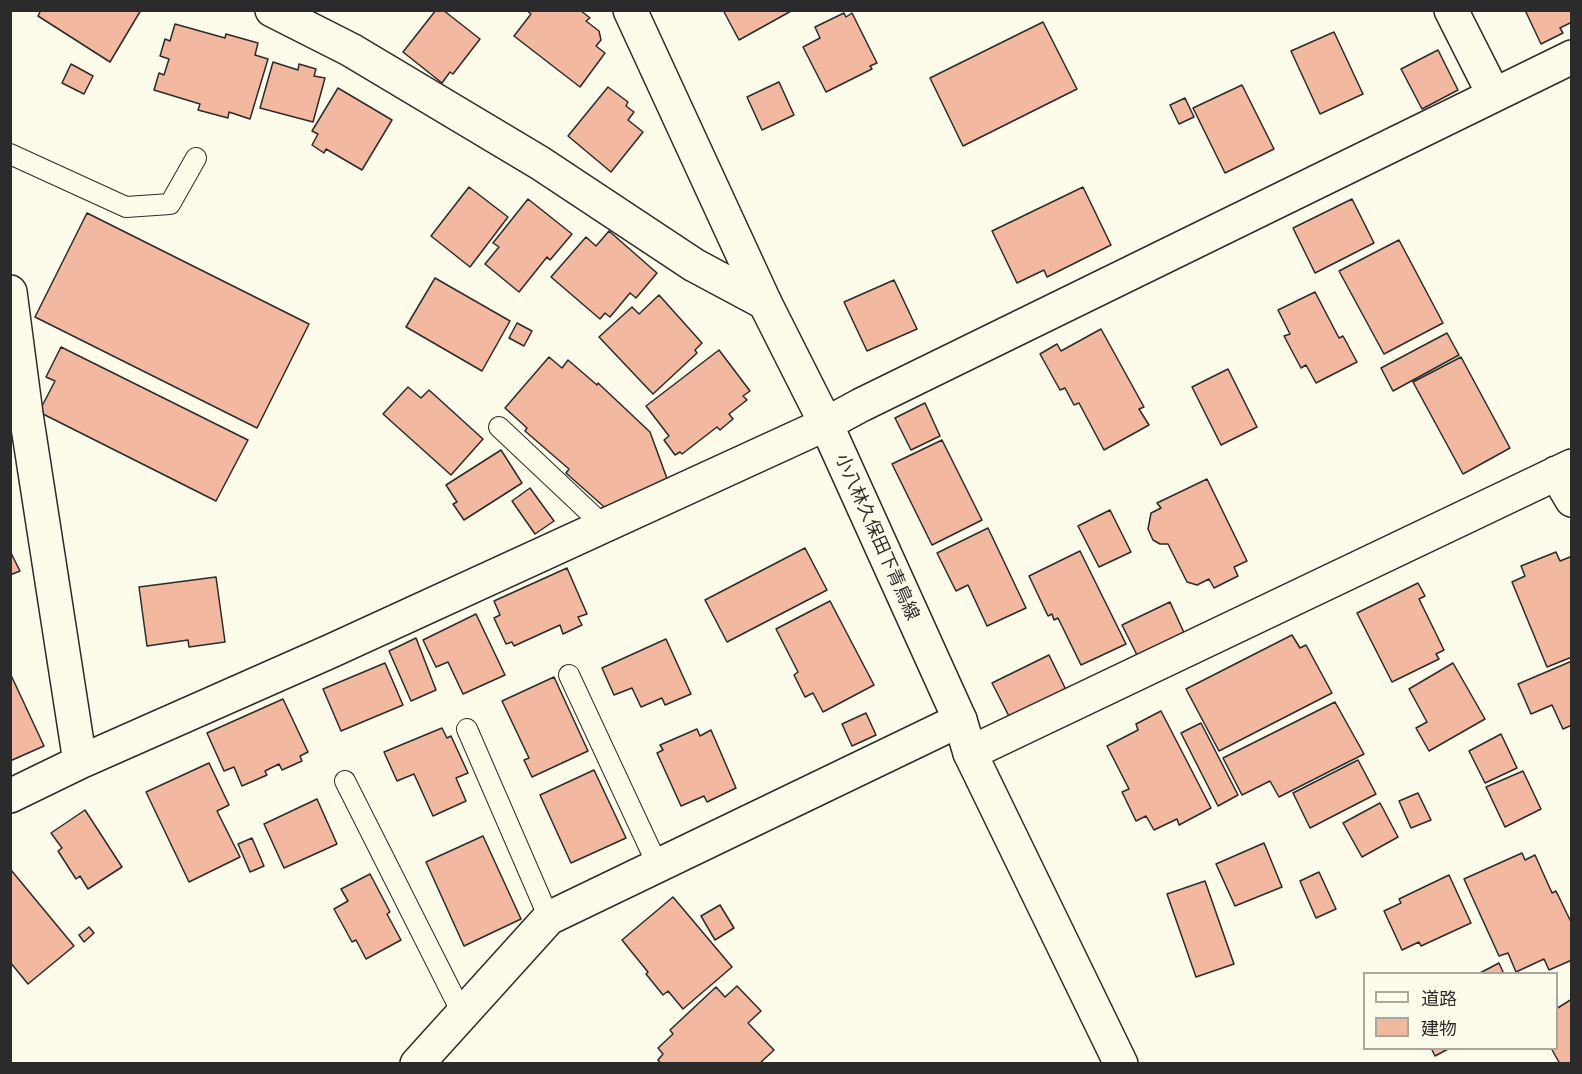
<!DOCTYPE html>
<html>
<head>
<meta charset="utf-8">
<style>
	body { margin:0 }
	#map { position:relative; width:1582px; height:1074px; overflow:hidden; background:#fdfbea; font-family:Mulish,"Noto Sans JP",sans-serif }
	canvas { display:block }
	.frame { position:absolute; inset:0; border:12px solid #2b2b2b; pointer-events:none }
	.legend { position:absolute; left:1363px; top:972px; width:195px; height:78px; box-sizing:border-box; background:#fdfbea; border:2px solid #a9a89e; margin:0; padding:8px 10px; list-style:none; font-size:18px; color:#2b2b2b }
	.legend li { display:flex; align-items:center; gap:12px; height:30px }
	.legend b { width:30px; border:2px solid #a9a89e }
</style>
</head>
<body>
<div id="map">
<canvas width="1582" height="1074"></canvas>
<div class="frame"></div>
<ul class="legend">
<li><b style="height:8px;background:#fdfbea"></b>道路</li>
<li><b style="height:16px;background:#f2b8a0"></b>建物</li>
</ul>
</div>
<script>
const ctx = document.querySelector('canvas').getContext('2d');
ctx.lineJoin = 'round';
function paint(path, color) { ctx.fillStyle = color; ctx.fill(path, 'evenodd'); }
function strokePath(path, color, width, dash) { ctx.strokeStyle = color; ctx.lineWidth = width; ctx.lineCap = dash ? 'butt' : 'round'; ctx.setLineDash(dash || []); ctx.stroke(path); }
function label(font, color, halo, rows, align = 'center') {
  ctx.font = font + ' Mulish,"Noto Sans JP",sans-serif'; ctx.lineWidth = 4.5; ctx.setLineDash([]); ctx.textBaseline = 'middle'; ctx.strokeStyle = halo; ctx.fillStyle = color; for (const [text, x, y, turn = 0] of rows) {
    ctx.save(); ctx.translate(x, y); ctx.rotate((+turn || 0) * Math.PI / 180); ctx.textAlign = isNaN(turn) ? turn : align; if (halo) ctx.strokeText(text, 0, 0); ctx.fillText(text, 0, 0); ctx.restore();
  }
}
const building = new Path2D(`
	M41,10h100l-31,52 -72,-46z
	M436,10h7l37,29 -27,35 -3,-2 -8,11 -39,-31z
	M526,10h54l10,8 -4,3 13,10 2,9 -5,6 9,7 -25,34 -66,-51 17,-22z
	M723,10h70l-54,30z
	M1525,10h47v12l-12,6 3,5 -22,11z
	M844,13l2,4 6,-4 25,50 -7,3 2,3 -46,23 -23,-45 17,-9 -5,-11z
	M1043,22l34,67 -114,57 -33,-68z
	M175,24l50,14 1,-4 32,9 -3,12 13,4 -18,60 -21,-7 -1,6 -30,-8 2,-6 -46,-14 5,-17 5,2 5,-16 -9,-3 5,-17 5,2z
	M1334,32l29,62 -43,20 -29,-63z
	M1438,50l20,40 -36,19 -21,-40z
	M273,62l25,8 1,-6 17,5 -2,7 11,2 -12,44 -53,-14z
	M71,64l22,12 -9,18 -22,-11z
	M779,82l15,33 -32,15 -15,-33z
	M1242,85l32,64 -49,24 -32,-65z
	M608,87l20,15 -2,4 8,6 -6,8 15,12 -32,40 -43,-36z
	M338,88l54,32 -30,50 -36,-21 -2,4 -12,-8 6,-11 -6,-3z
	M1185,98l9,19 -15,7 -9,-19z
	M469,187l39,30 -38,50 -39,-31z
	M1083,187l28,58 -64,32 -3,-7 -27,13 -25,-52z
	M528,199l44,35 -22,26 -3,-3 -28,35 -34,-28 14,-17 -6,-4z
	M1352,199l22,44 -59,30 -22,-45z
	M87,213l222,111 -52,104 -222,-111z
	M609,231l48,42 -21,25 -6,-5 -20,24 -5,-4 -5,6 -49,-42 35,-40 10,9z
	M1399,240l44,83 -59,31 -45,-83z
	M435,278l75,43 -28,50 -76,-44z
	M894,280l23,49 -50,22 -23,-49z
	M1315,292l24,46 4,-2 14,26 -41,21 -10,-18 -5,3 -17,-32 6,-2 -12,-24z
	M659,295l43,48 -7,7 2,3 -44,41 -54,-57 33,-30 7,7z
	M517,323l15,8 -8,15 -15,-8z
	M1101,329l43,78 -5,2 10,16 -45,25 -25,-47 -5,2 -9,-17 -5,2 -20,-36 17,-10 4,7z
	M1447,333l12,22 -66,36 -12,-23z
	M61,347l187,93 -32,61 -177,-89 16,-31 -9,-4z
	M719,350l31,41 -7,5 4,4 -18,14 4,5 -13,11 -3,-3 -35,27 -2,-2 -5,3 -11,-15 5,-4 -23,-30z
	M549,357l13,11 6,-8 29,25 1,-2 52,49 19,52 -58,29 -45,-40 3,-4 -44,-38 2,-3 -22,-20z
	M1461,357l49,91 -47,26 -50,-92z
	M1228,369l29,58 -36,18 -29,-58z
	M408,387l13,11 8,-8 54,49 -32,36 -68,-61z
	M925,403l15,33 -29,14 -16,-32z
	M942,440l40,80 -50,25 -40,-81z
	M501,450l21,33 -58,37 -11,-16 4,-2 -11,-17z
	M1207,479l40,82 -13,6 4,9 -24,12 -5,-9 -12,6 -10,-3 -19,-38h-8l-7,-4 -5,-11 3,-16 10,-5 -4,-5z
	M530,488l24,33 -19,13 -23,-33z
	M1110,510l21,42 -32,15 -21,-41z
	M988,528l38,80 -39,18 -19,-41 -12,6 -19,-38z
	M805,548l22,42 -100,52 -22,-42z
	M10,551l10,20 -10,4z
	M1080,551l46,93 -45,21 -23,-47 -4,2 -2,-6 -4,2 -19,-40z
	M1556,552l4,9 10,-4 2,4v96l-25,10 -35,-85 13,-6 -4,-10z
	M567,568l20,46 -9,3 4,8 -19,9 -3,-9 -46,21 -2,-4 -6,2 -12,-26 6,-3 -6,-14z
	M216,577l9,65 -36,5 -1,-7 -41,6 -8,-59z
	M1418,583l7,13 -6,3 25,51 -8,4 3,5 -47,23 -35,-69z
	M830,601l44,84 -51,27 -10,-19 -8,4 -11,-22 4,-3 -22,-43z
	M1170,602l16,35 -47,22 -17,-34z
	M476,614l29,61 -42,19 -15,-32 -12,5 -13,-27z
	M1292,635l8,13 6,-3 26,48 -113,58 -33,-62z
	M416,638l20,52 -25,11 -22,-50z
	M666,639l25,55 -26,11 -3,-7 -21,9 -9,-19 -18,7 -12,-27z
	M1049,655l19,39 -56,28 -20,-39z
	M1572,661v64l-9,4 -11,-24 -21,9 -13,-30z
	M385,663l18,42 -62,26 -18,-42z
	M1453,663l32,56 -56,32 -13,-23 11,-6 -18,-33z
	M10,673l34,73 -34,15z
	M554,677l34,74 -56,26 -8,-17 5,-2 -27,-57z
	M283,699l25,53 -8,4 2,5 -20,9 -3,-6 -14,7 2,4 -25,11 -8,-19 -10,4 -17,-38z
	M1335,702l29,52 -85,43 -9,-16 -28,14 -19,-37z
	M1161,711l50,97 -32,17 -2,-6 -23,11 -8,-14 -10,5 -14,-29 7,-3 -22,-43 31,-16 -2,-6z
	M866,713l10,22 -24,11 -10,-22z
	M1201,723l37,72 -20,11 -37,-73z
	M442,728l5,10 4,-2 17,37 -12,5 10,23 -33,15 -19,-42 -17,7 -13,-29z
	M697,729l3,7 11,-6 25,58 -29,14 -3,-6 -23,10 -24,-53 6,-3 -3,-5z
	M1501,734l16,34 -32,15 -16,-32z
	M1358,760l18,34 -66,34 -17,-35z
	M209,763l20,42 -12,6 23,46 -51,25 -43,-90z
	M594,770l32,68 -55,25 -31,-68z
	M1523,771l18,38 -36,18 -19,-40z
	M1418,793l13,27 -20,8 -12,-27z
	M317,799l20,45 -53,24 -20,-44z
	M1380,803l18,34 -36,20 -19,-34z
	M85,810l37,57 -34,22 -8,-13 -4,3 -18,-28 4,-3 -11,-15z
	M483,836l38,83 -57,27 -38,-84z
	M252,838l12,28 -14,6 -12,-28z
	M1264,843l18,44 -47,19 -19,-42z
	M1522,853l3,7 10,-5 17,38 4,-2 16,33v36l-23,10 -5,-11 -28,13 -8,-19 -9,3 -35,-77z
	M11,870l63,76 -46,38 -18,-22z
	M1319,872l17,37 -20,9 -16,-37z
	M370,874l20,38 -3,2 14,26 -35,19 -10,-19 -4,2 -18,-33 14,-8 -7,-12z
	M1449,875l22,48 -50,23 -2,-4 -17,8 -18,-39 17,-8 -2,-4z
	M1205,881l29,83 -38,13 -29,-83z
	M673,897l59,70 -49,42 -15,-18 -5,4 -17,-21 2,-2 -26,-32z
	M720,905l14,23 -19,12 -14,-24z
	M89,927l5,6 -10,9 -5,-7z
	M1499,963l5,11h-26z
	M737,986l24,25 -13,12 26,27 -15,14h-98l-3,-4 5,-6 -5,-6 15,-14 -3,-4 46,-43 9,10z
	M1572,999v65h-12l-9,-16h5v-39z
	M1431,1048h19l-15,8z`);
paint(building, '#f2b8a0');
strokePath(building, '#2b2b2b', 1.5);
const lane = new Path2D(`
	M10,154l116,53 44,-3 26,-46
	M499,427l104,98
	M569,675l89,191
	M467,729l82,189
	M345,781l117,232`);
const street = new Path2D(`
	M272,10l79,40 189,113 154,102 71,38
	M1451,10l43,85
	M10,292l16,122 54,348
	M1556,473l16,27
	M970,753l602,-287
	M10,796l70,-34 251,-111 495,-227 35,-19 711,-348
	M417,1064l132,-146 411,-198`);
const secondary = new Path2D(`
	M630,10l135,293 61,121 134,296 10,33 151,311`);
strokePath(lane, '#2b2b2b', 22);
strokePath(street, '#2b2b2b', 36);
strokePath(secondary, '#2b2b2b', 36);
strokePath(lane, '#fdfbea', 20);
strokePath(street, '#fdfbea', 33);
strokePath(secondary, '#fdfbea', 33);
label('18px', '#2b2b2b', '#fdfbea', [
	["小八林久保田下青鳥線",877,537,66]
]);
</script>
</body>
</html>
